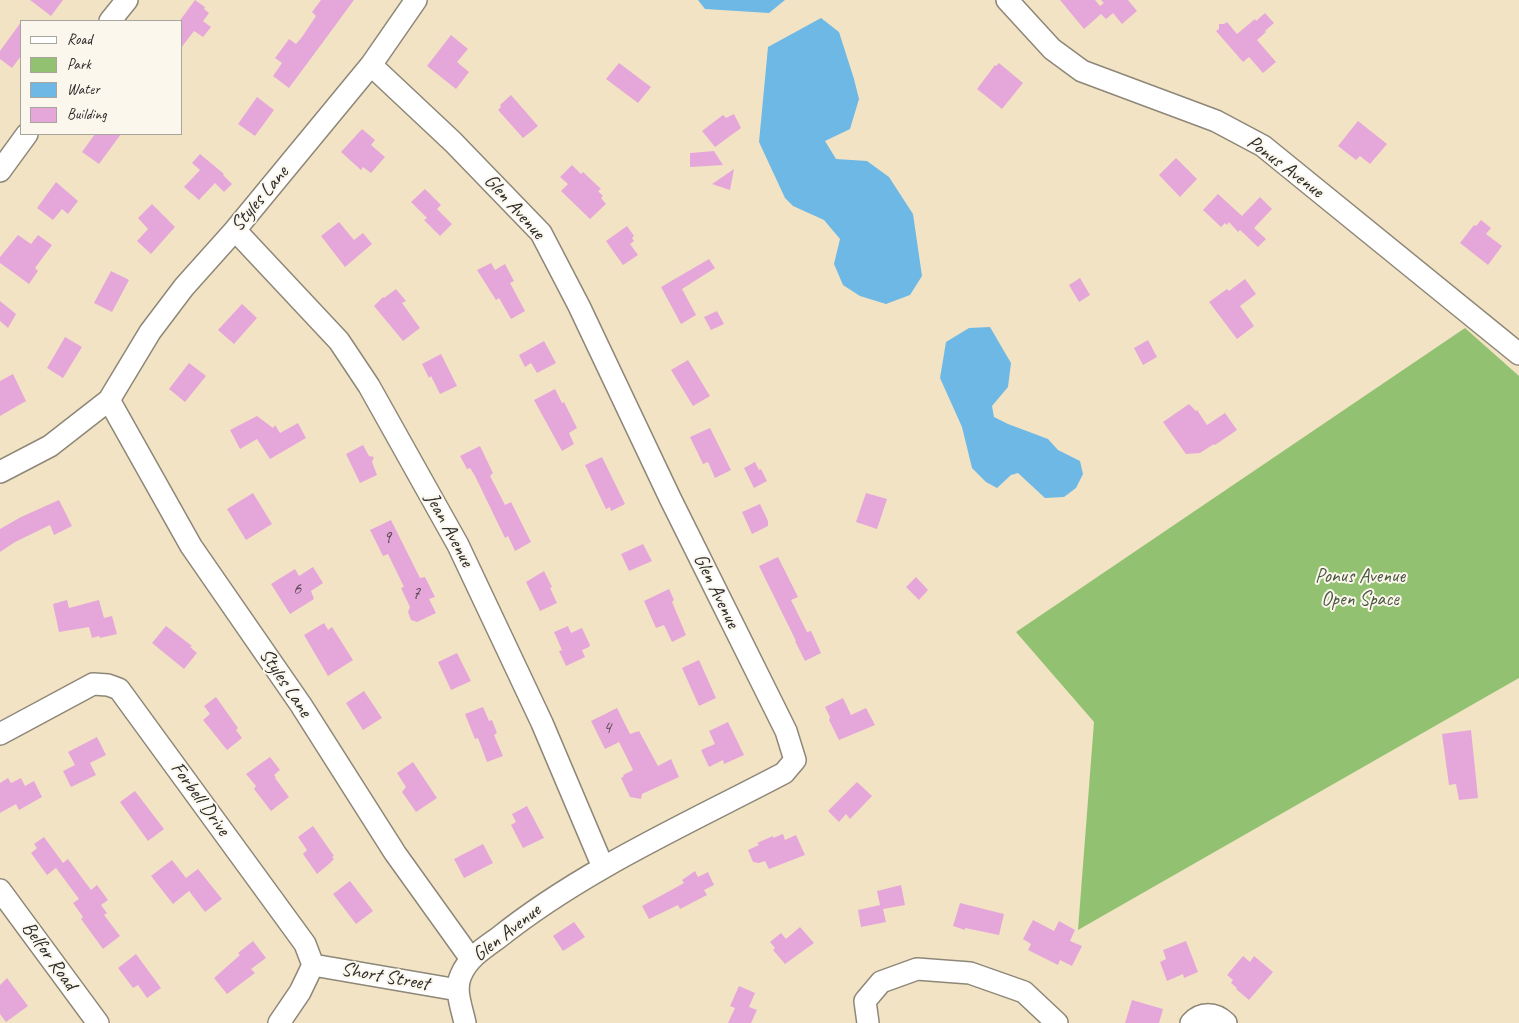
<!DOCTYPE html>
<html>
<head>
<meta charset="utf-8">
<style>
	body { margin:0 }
	#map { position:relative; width:1519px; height:1023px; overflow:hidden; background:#f2e3c5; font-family:Caveat,sans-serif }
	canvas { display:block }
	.legend { position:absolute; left:20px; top:20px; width:162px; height:115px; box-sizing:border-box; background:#fbf7ec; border:1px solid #a8a59f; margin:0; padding:6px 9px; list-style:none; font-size:15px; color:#2b2b2b }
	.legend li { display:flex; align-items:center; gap:10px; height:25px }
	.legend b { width:25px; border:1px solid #a8a59f }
</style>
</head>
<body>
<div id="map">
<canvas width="1519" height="1023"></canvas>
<ul class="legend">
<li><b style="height:6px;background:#fff"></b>Road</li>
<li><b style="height:14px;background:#92c271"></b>Park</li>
<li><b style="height:14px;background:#6eb8e6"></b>Water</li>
<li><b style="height:14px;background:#e5a7d9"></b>Building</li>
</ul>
</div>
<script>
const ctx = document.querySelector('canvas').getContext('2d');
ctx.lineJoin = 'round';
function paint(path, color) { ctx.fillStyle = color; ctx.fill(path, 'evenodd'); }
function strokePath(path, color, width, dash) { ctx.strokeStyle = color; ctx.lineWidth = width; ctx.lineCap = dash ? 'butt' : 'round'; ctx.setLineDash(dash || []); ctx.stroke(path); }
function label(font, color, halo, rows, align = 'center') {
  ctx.font = font + ' Caveat,sans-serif'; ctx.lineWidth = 4; ctx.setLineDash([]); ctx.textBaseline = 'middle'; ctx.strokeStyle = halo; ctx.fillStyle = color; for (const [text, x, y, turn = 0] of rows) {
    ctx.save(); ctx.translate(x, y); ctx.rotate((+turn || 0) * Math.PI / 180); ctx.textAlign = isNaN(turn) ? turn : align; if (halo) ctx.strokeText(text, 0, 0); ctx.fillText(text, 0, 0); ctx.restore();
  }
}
paint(new Path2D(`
	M1465,328l54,48v302l-441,252 16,-208 -78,-90z`), '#92c271');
paint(new Path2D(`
	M698,0h87l-16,13 -64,-4z
	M821,18l18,14 15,47 5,20 -9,30 -25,12 11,18 31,2 22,16 24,37 9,62 -12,19 -24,9 -26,-8 -17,-11 -9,-21 6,-25 -16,-19 -31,-14 -8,-8 -26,-56 9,-95z
	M990,327l21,36 -3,24 -16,19 2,11 14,7 40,15 10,11 22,11 3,13 -7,14 -12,9 -19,1 -27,-25 -7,2 -14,13 -11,-6 -14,-14 -10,-41 -22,-49 6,-36 23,-14z`), '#6eb8e6');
paint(new Path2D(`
	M30,0h33l-12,16z
	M195,0l10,7 -1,2 5,4 -6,8 8,6 -8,10 -9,-6 -13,17v-29z
	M321,0h33l-65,88 -16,-12 9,-13 -7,-5 14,-19 7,5 6,-7 14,-21 -4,-4z
	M1060,0h35l5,6 4,-3 -3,-3h27l9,11 -15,13 -9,-11 -7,6 -5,-5 -17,15z
	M1265,13l9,10 -9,8 1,1 -9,8 19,22 -13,11 -14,-16 -6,5 -27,-31 3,-2v-5h5l3,-2 10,12 18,-15 1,2z
	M21,22v34l-9,12 -12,-9v-8z
	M451,35l17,14 -11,13 12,10 -13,17 -29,-23z
	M619,63l32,24 -13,16 -32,-24z
	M999,63l24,20 -21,26 -25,-20 18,-24 1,1z
	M511,95l27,31 -15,12 -25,-28 3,-3 -1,-2z
	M257,97l17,13 -19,26 -17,-12z
	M734,114l7,14 -26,19 -13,-16 21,-16 3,3z
	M1358,121l29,23 -17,20 -10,-8 -4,4 -18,-14z
	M362,129l13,11 -4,5 14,12 -14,16 -8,-6 -2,3 -20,-18z
	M95,134h26l-22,30 -17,-12z
	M714,151l9,14 -33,2v-14z
	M200,154l24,20 -1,1 9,9 -8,8 -9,-9 -16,17 -15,-13 16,-17 -8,-7z
	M1176,158l21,21 -17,18 -21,-22z
	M572,165l9,9 2,-2 18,17 -3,2 5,5 -2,2 5,6 -16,15 -29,-28 7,-7 -8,-7z
	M734,169l-4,21 -18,-6z
	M56,182l22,19 -10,13 -6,-5 -9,11 -16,-12z
	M425,189l16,16 -4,4 15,15 -12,12 -16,-16 3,-2 -16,-16z
	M1218,194l24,22 18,-19 12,12 -18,19 12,11 -8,8 -18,-17 -2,2 -9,-10 -2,3 -2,-2 -4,4 -18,-17z
	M152,204l23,23 -24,27 -14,-13 11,-12 -10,-11z
	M1481,220l10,8 -5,6 16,12 -14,19 -28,-22 14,-18 2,1z
	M339,222l15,18 9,-7 9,11 -27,23 -24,-31z
	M627,226l7,10 -2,2 2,3 -4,3 8,11 -15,10 -17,-24z
	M18,235l13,9 7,-9 14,10 -17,23 3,3 -9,13 -29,-21v-6z
	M709,259l6,9 -33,21 14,26 -15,9 -20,-37z
	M491,263l4,7 10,-6 9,17 -4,2 15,28 -14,8 -12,-21 -3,2 -19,-30z
	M111,271l18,9 -17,32 -18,-9z
	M1080,278l10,17 -11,7 -10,-17z
	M1245,279l11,15 -16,12 14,20 -17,13 -28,-37 18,-13 2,2z
	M396,289l10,12 -4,2 18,25 -17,13 -29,-35 9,-9 1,1z
	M0,301l16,13 -8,14 -8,-7z
	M242,304l15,14 -23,26 -16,-14z
	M717,311l7,13 -13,6 -7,-13z
	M65,337l17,10 -19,31 -16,-10z
	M1148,340l9,17 -14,8 -9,-17z
	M544,341l12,22 -19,10 -6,-10 -6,4 -6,-12z
	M441,354l16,32 -17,8 -9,-18 -2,2 -7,-14z
	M688,360l22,36 -17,10 -22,-36z
	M189,363l17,13 -21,26 -16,-13z
	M13,374l13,27 -26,15v-35z
	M555,389l7,14 2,-1 13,26 -8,5 5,11 -12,7 -28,-51z
	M1189,404l7,7 1,-1 10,15 18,-12 12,17 -22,15 -1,-1 -14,9 -14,1 -23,-32z
	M257,416l16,12 2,-3 5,8 18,-10 8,15 -36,21 -13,-20 -17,10 -10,-19z
	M710,428l21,42 -16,8 -7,-16 -5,2 -13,-27z
	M363,445l6,11 5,1 -2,5 5,13 -17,8 -14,-29z
	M480,446l13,27 -3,3 15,29 6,-3 20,40 -16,9 -7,-15 -3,2 -30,-62 -5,-8 -3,1 -7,-13z
	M602,457l23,47 -14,7 -1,-4 -4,2 -21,-44z
	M755,462l4,8 2,-1 6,12 -13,7 -10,-20z
	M253,493l19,31 -26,16 -19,-31z
	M866,493l21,6 -10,30 -21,-7z
	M59,500l13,26 -18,9 -4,-10 -35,17 -15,10v-23l21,-12z
	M760,504l8,17v5l-16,8 -10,-22z
	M391,520l29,58 5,-1 10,20 -6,2 7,14 -19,9 -6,-2 -3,-8 2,-5 -9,-19 3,-1 -16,-33 -5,2 -13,-26z
	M643,544l9,17 -23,10 -8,-17z
	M778,557l20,40 -7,3 16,32 4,-1 10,22 -16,8 -10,-20h1l-37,-75z
	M313,567l10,16 -12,8 3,8 -24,15 -19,-30 24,-15 4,7z
	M544,571l8,16 -2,1 7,15 -17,8 -14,-29z
	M916,577l12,13 -9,10 -13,-13z
	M669,589l5,11 -2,2 14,33 -14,7 -8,-17 -8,3 -12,-27z
	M67,600l2,8 30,-8 5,18 8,-2 5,18 -17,4 -1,-2 -7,2 -3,-11 -30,5 -6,-28z
	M324,623l4,7 4,-3 21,33 -25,16 -24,-41z
	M166,626l26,20 -2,1 7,6 -13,16 -32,-26z
	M568,626l3,7 11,-5 8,17 -1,2 -7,3 3,7 -19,9 -7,-15 3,-1 -8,-18z
	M457,653l14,28 -20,9 -13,-28z
	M699,660l17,38 -17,8 -17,-38z
	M364,691l18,27 -19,12 -17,-27z
	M216,697l22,31 -2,2 6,8 -15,12 -24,-30 7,-6 -6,-8z
	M843,698l8,17 15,-7 9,17 -36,15 -10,-20 1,-3 -5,-10z
	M483,707l6,14 3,-1 5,13 -3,2 9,21 -16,6 -9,-24 -3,1 -10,-25z
	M617,708l13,26 9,-3 19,35 13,-7 8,18 -37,17 -1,5 -11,-2 -9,-19 3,-2 -1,-1 10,-5 -14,-28 -14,7 -14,-28z
	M728,722l16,33 -20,9 -1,-4 -14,7 -8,-17 14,-6 -6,-13z
	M1471,730l7,68 -19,2 -3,-16 -7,1 -7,-51z
	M97,737l9,18 -16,8 6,12 -25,12 -8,-16 12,-6 -7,-13z
	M270,757l10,13 -6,5 2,3h-1l14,19 -18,14 -17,-22 2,-3 -10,-12z
	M413,762l24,36 -21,14 -14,-20 4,-5 -9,-14z
	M8,778l3,5 10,-5 4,8 9,-5 8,16 -23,13 -3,-6 -16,9v-30z
	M857,782l15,14 -22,23 -4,-5 -7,8 -11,-11z
	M135,791l29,38 -16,12 -28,-39z
	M527,806l17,32 -21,10 -12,-23 5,-3 -4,-8z
	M313,826l21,30 -2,1 2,2 -5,5 -12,10 -14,-20 4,-4 -9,-13z
	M783,834l2,6 11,-5 9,20 -36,14 -4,-8 -6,2 -6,-1 -5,-12 11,-5 -2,-2 16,-7v2z
	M44,837l19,26 5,-4 23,31 6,-5 11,15 -7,5 6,8 -3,2 16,21 -17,13 -22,-30 2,-2 -10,-14 6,-4 -23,-31 5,-4 -14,11 -16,-22 6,-5 -3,-4z
	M483,844l10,19 -29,15 -10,-19z
	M172,860l14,18 12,-9 24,30 -17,13 -16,-21 -16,13 -22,-28z
	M695,871l3,6 10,-5 6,13 -10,5 3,5 -27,14 -2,-4 -29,14 -7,-13 42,-23 -2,-3z
	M350,881l23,30 -17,13 -23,-30z
	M901,885l4,20 -22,4 3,13 -25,5 -3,-17 22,-5 -3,-14z
	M960,903l44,11 -5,21 -34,-7v2l-12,-4z
	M1033,920l21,11 5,-10 16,9 -5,11 12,5 -10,20 -12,-6 -2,5 -30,-15 3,-6 -8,-5z
	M574,922l11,15 -22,14 -10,-15z
	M800,927l14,16 -29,21 -12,-14 2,-2 -5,-6 11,-9 5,6z
	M253,941l13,17 -15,11 4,4 -28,21 -13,-16 26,-23 -2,-2z
	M1186,941l12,31 -14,6 -1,-4 -16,7 -7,-19 6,-3 -3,-9z
	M136,954l25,34 -14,10 -9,-13 -5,3 -15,-20z
	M1243,956l7,6 4,-6 19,16 -24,28 -13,-11 1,-1 -6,-5 2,-3 -6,-5z
	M7,978l21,28 -22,16 -6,-8v-29z
	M739,986l16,7 -6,14 8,3 -6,13h-23l7,-15 -5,-2z
	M1132,1000l31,9 -4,14h-34z`), '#e5a7d9');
const minor = new Path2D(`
	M1007,0l45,49 30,22 134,50 47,25 256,208
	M110,21l17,-21
	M371,65l82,77 88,91 38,73 91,192 116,233 9,29 -11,13c-97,51 -201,97 -286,165 -14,10 -30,20 -37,37 -7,15 1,33 4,48
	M0,171l27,-37
	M235,230l104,111 30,45 89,159 84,178 61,144
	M109,400l82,146 110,159 94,148 76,106
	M0,472l50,-26 59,-46 41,-68 34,-45 51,-57 136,-165 45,-65
	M0,734l93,-50 15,1 11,4 186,255 8,21 -13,27 -21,31
	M0,890l98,133
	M313,965l145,25
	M868,1023l-3,-22 16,-19 36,-13 53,4 54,19 33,31
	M1191,1023c10,-11 24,-11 35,0`);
strokePath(minor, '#8e8778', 24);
strokePath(minor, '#fff', 21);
label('18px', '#5a4a56', null, [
	["9",387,538],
	["6",297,589],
	["7",416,594],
	["4",607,728]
]);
label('20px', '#2b2b2b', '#fbf7ec', [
	["Ponus Avenue",1285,167,37],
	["Styles Lane",260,199,-50],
	["Glen Avenue",514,207,48],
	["Jean Avenue",449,530,62],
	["Glen Avenue",716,591,64],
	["Styles Lane",285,683,56],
	["Forbell Drive",200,799,54],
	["Glen Avenue",507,933,-38],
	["Belfor Road",49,956,54],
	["Short Street",385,977,10]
]);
label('20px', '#4a5840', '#fbf7ec', [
	["Ponus Avenue",1360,577],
	["Open Space",1360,600]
]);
</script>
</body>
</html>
